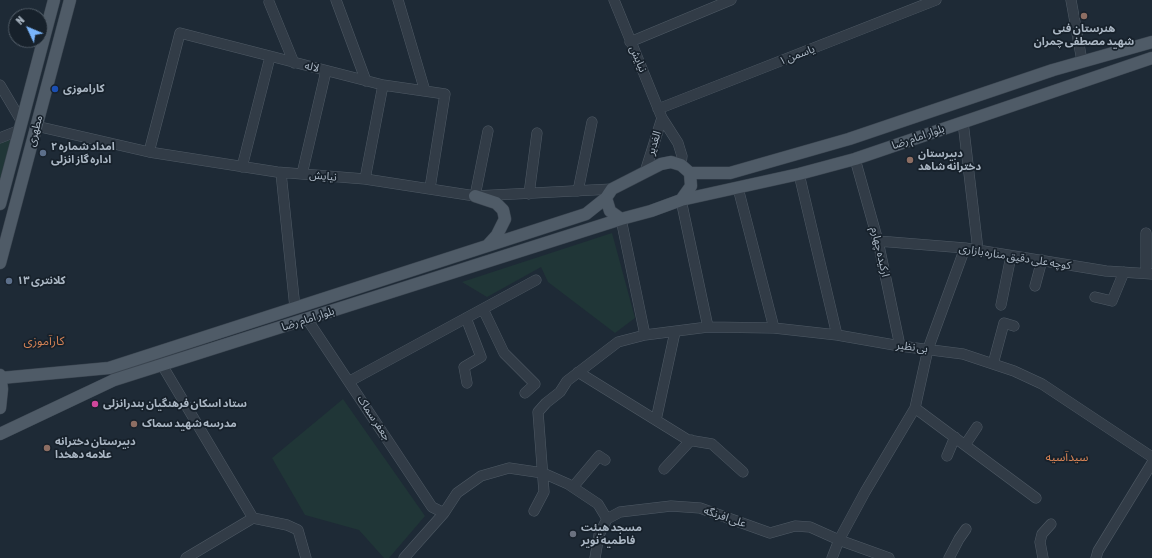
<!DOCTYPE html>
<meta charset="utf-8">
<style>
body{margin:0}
#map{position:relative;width:1152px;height:558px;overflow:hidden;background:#1e2a36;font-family:"Asap Condensed",sans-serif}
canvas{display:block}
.north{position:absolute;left:8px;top:8px;width:40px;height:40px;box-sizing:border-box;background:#17212b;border:1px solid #525d68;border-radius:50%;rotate:314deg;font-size:11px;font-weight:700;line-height:16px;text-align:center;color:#abb7c4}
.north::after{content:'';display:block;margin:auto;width:14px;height:18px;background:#7ab5fb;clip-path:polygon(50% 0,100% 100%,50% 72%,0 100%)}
</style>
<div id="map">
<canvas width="1152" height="558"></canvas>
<div class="north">N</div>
</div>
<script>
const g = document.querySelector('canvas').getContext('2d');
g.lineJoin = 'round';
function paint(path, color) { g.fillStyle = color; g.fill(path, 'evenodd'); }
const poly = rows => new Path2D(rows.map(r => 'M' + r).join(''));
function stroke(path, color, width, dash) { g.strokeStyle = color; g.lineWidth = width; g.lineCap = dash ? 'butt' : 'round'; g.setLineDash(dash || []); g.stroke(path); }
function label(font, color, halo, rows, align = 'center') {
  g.font = font + ' "Asap Condensed","Noto Sans Arabic",sans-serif'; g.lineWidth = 3.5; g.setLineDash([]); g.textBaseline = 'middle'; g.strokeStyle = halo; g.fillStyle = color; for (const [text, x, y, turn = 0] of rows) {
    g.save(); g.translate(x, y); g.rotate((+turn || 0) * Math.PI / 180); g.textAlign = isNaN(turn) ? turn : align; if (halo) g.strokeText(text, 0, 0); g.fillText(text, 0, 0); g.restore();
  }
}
paint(poly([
 [11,139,0,181,0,143],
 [612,233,635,318,615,333,548,282,541,267,487,297,462,282],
 [343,399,425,516,389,558,384,558,359,530,305,515,272,458]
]), '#203637');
const minor = poly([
 [336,0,366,81],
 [398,0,425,91],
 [614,0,662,118,678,143,682,156,681,165],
 [1071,0,1082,61],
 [269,2,294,63],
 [630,42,731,0],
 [0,85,22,122],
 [658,109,936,0],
 [963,122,978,250],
 [36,126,149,152,277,172,365,179,475,196,612,189],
 [0,138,20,130],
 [149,152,180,33,383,85,445,94,430,188],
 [855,159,878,241,900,346],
 [242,167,270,57],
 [645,172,662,118],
 [281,173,295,308],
 [302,174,326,71],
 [799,174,837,335],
 [365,179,383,85],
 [738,188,774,328],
 [578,191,592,122],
 [529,194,537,133],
 [475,196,488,131],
 [681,200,708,327],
 [621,219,645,335],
 [1146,233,1146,273],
 [878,241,965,248,1106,271,1152,274],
 [1035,286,1042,260],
 [1095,297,1112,301,1124,272],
 [1001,305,1011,256],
 [483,309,504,353,535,384,525,393],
 [466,318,481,357,464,367,467,383],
 [307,319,432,507,444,513],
 [993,364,1004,323,1014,326],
 [162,365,253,518,186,558],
 [578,372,688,440,712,444,743,472],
 [350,381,536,280],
 [915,408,1036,498],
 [656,420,675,332],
 [965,445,977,427],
 [947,456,955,437],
 [664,469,691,440],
 [573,487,599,456,605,460],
 [534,511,544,492,538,412,546,403,560,392,567,381,618,342,645,335,708,327,774,328,837,335,900,346,963,354,1014,371,1042,384,1152,457],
 [253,518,287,525,298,530,306,558],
 [607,519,620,512,671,506,700,508,770,533,795,526,810,527,839,540,889,558],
 [404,558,444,513,457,493,481,476,509,468,543,473,568,484,598,504,607,519],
 [595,558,599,535,607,519],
 [832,558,839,540,865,492,915,408,928,349,965,248],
 [949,558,959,539,966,529],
 [1043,558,1040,542,1042,534,1051,524],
 [1096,558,1098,551,1152,463]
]);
const major = poly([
 [690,173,730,173,849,139,1053,70,1152,42],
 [475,196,496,203,503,210,505,219,497,235,487,246],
 [681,200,799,174,855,159,1152,58],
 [0,204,54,0],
 [0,263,70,0],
 [0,375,2,389,0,408],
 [1,378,109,368,586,214,606,198],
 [0,434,114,380,621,219,651,211,681,200,691,186,690,173,681,165,671,162,661,164,612,189,606,198,610,211,621,219]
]);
stroke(minor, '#4f5a65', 11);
stroke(major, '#3b4550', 13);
stroke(minor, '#323c47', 10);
stroke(major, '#4f5b67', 12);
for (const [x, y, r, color] of [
 [1084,16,4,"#8d6e63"],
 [55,89,4,"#1a4fb4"],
 [43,153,4,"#5c6f8a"],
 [910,160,4,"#8d6e63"],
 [9,281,4,"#5c6f8a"],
 [95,404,4,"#d1479c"],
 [134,424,4,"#8d6e63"],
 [47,448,4,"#8d6e63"],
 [573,534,4,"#6b7280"]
]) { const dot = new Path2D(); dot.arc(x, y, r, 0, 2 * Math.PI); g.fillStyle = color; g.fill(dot); stroke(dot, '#17212b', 1.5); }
label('bold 11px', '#abb7c4', '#17212b', [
 ["هنرستان فنی",1084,29,"center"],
 ["شهید مصطفی چمران",1084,42,"center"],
 ["کاراموزی",63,89],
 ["امداد شماره ۲",51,147],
 ["اداره گاز انزلی",51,160],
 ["دبیرستان",918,154],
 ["دخترانه شاهد",918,167],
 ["کلانتری ۱۳",17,281],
 ["ستاد اسکان فرهنگیان بندرانزلی",103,404],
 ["مدرسه شهید سماک",142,424],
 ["دبیرستان دخترانه",55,442],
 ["علامه دهخدا",55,455],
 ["مسجد هیئت",581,528],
 ["فاطمیه نویر",581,541]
], 'left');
label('11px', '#abb7c4', '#17212b', [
 ["یاسمن ۱",797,55,-21],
 ["نیایش",638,59,67],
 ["لاله",312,67,13],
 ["مطهری",35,131,-75],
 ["بلوار امام رضا",918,137,-19],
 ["الغدیر",654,143,-73],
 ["نیایش",323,176,5],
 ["ارکیده چهارم",880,252,77],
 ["کوچه علی دقیق مناره بازاری",1015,257,9],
 ["بلوار امام رضا",308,319,-18],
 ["بی نظیر",912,347,7],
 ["جعفر سماک",374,418,57],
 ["علی افرنگه",725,517,19]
]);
label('12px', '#d68355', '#17212b', [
 ["کارآموزی",44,341],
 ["سیدآسیه",1067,457]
]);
</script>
